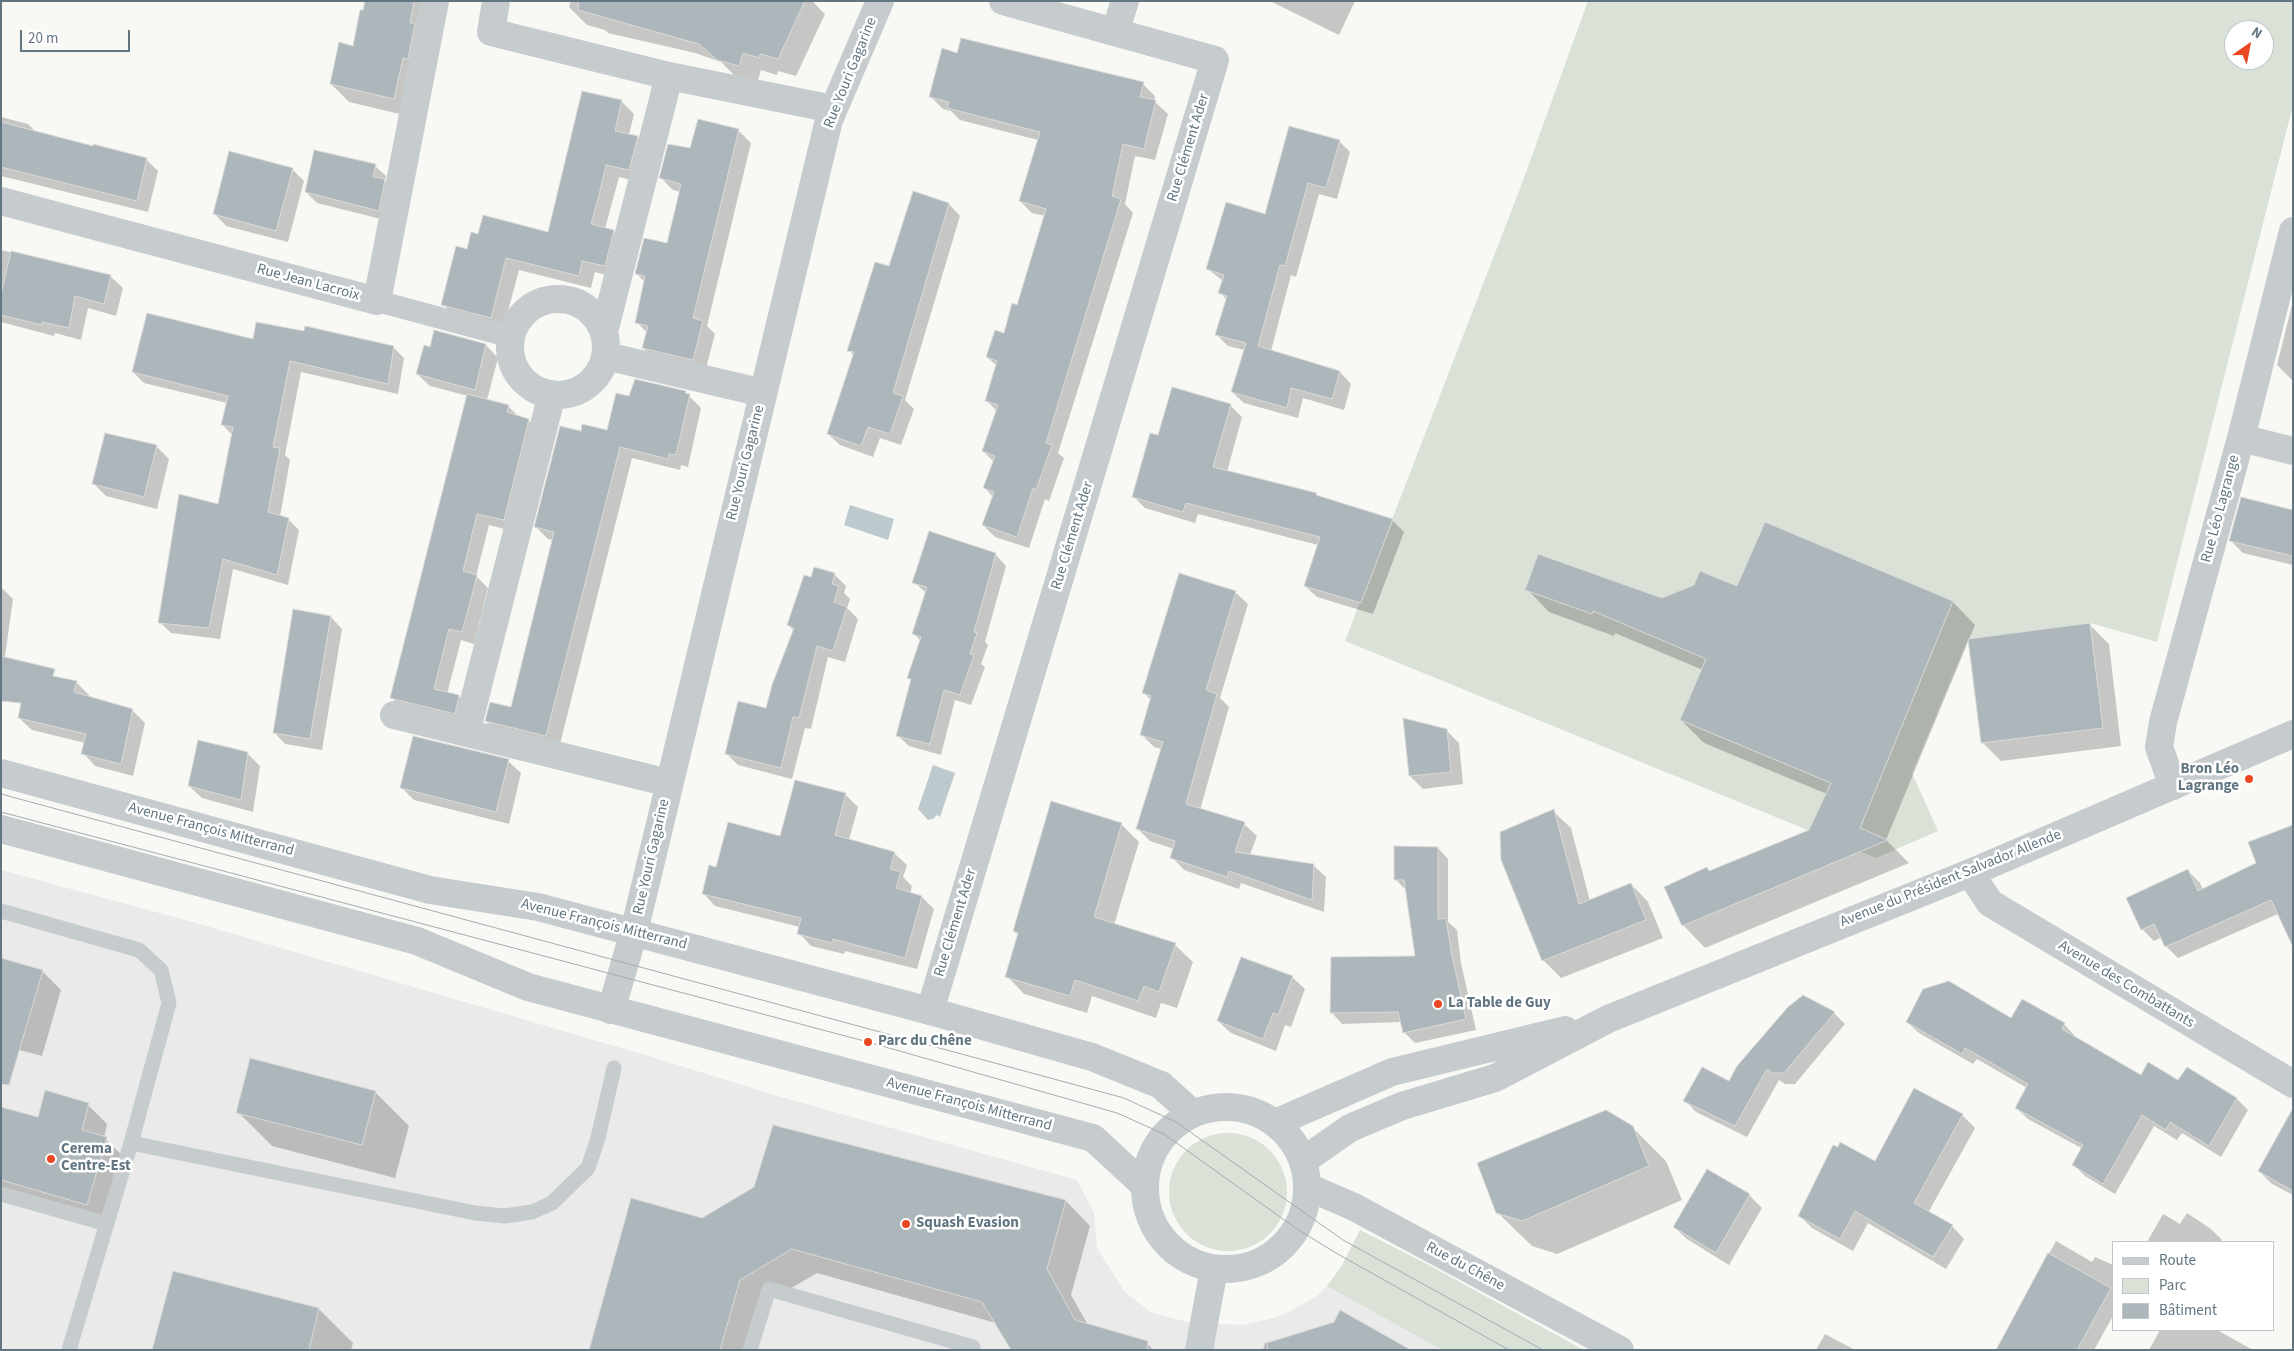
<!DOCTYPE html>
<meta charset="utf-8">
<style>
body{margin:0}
#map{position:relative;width:2294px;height:1351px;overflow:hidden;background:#f8f8f5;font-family:"Source Sans 3",sans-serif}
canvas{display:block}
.frame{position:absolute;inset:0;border:2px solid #627682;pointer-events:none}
.legend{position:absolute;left:2112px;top:1241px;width:162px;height:90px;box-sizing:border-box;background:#fff;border:1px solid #c0c8cd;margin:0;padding:6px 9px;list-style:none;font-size:15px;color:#627682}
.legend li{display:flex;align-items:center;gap:10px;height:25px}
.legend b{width:25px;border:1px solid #c0c8cd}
.north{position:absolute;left:2224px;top:20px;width:50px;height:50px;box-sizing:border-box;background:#fff;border:1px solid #c0c8cd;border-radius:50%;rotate:33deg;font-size:14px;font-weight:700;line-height:20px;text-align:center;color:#627682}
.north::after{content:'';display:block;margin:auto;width:18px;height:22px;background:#eb4722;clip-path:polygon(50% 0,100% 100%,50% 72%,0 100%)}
.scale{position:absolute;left:20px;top:30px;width:110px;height:22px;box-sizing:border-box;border:2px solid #627682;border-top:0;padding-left:6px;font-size:15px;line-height:18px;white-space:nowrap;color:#627682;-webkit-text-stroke:4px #fff;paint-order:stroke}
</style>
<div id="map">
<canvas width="2294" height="1351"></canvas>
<div class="frame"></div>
<ul class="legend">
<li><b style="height:6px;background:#c6cbcd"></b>Route</li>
<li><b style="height:14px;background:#dae1d6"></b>Parc</li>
<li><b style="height:14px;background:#acb6bb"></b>Bâtiment</li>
</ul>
<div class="north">N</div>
<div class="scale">20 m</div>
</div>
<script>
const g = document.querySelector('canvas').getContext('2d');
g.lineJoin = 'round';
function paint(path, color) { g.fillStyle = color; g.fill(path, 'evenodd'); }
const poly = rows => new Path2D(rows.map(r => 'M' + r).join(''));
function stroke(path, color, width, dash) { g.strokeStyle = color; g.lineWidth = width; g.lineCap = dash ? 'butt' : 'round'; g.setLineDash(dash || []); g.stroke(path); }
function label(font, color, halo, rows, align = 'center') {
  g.font = font + ' "Source Sans 3",sans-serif'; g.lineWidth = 5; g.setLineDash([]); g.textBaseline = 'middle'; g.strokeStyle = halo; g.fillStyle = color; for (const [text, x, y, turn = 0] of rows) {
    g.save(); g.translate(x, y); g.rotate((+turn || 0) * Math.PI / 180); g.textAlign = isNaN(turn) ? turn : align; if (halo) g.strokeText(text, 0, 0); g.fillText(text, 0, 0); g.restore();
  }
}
paint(poly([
 [1,870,196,923,655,1058,781,1097,1077,1180,1094,1213,1097,1248,1124,1291,1152,1313,1192,1323,1243,1325,1273,1318,1289,1312,1318,1295,1327,1286,1442,1350,1,1350]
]), '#e9eae9');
paint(poly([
 [1588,1,2293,1,2293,105,2157,642,2090,623,1968,639,1912,773,1938,831,1876,858,1345,641,1521,186],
 [2234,30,2264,30,2264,60,2234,60],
 '1169 1192a59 59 0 1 1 118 0a59 59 0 1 1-118 0Z',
 [1360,1230,1423,1262,1584,1350,1442,1350,1327,1286,1341,1267]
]), '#dae1d6');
paint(poly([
 [850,505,894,519,888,540,844,525],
 [933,765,955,773,940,817,937,815,933,819,928,820,918,809]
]), '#bdcacd');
paint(poly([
 [366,1,436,1,412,117,349,102,331,84,354,47],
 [571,1,812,1,825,14,796,76,778,71,777,75,761,70,757,83,737,78,721,62,695,53,608,33,605,30,587,25,569,7],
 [1270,1,1355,1,1339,35],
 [958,54,1143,84,1155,96,1154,101,1168,114,1155,160,1135,156,1125,204,1133,213,1058,453,1064,458,1049,501,1045,499,1029,548,995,537,983,525,993,497,985,488,994,462,983,451,997,411,986,400,997,366,987,357,1005,334,1018,306,1045,216,1032,213,1020,201,1038,140,960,120,951,111,943,109,931,97],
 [622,102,634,114,629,135,637,137,650,150,641,182,619,177,605,229,613,231,626,244,617,278,595,272,591,288,519,270,503,330,455,317,443,304,468,250,479,235,549,233],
 [1,117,28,124,36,132,146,159,158,171,148,212,1,176],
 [738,130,751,143,707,326,715,334,705,372,656,361,643,348,647,333,637,322,645,282,636,273,668,245,680,192,673,190,661,178,691,150],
 [1339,141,1350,152,1337,199,1319,194,1296,277,1291,275,1271,351,1340,372,1351,384,1344,410,1303,398,1298,418,1244,403,1232,392,1245,350,1228,346,1216,334,1227,300,1220,292,1223,281,1208,269,1265,215],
 [375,166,386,176,385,181,395,191,389,221,317,203,306,192],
 [292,169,304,181,288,242,226,226,215,214],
 [913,193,949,204,960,216,905,400,914,409,901,445,880,438,873,457,840,445,828,434,854,356,849,350,890,268],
 [1,250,110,276,123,288,116,316,88,308,81,340,55,333,54,336,1,322],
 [2293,301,2293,381,2277,365],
 [254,340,393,347,404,358,398,394,301,372,285,455,290,460,280,517,288,519,299,530,288,585,233,569,220,639,171,633,160,622,219,505,232,435,223,425,227,403,144,383,133,372],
 [486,345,498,358,487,400,508,406,521,419,529,421,541,433,516,532,489,525,476,576,488,588,474,644,461,640,447,694,459,696,471,708,467,725,403,709,391,697,468,396,430,386,417,374,431,348],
 [685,392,701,408,688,467,681,465,680,470,632,458,559,748,499,734,486,721,512,709,553,540,548,539,536,527,581,433,608,432,630,397],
 [1230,405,1242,417,1227,472,1316,494,1320,498,1392,520,1404,532,1373,614,1317,597,1305,586,1318,545,1198,514,1195,523,1145,508,1133,496,1159,437],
 [156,446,169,459,157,509,106,496,94,484],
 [2293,511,2293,565,2243,553,2230,540],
 [1765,523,1953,602,1975,625,1886,840,1909,863,1705,948,1683,925,1707,869,1711,872,1810,831,1827,794,1704,743,1681,720,1703,670,1615,633,1614,636,1549,612,1527,589,1662,599,1738,588],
 [995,554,1006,566,985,642,988,645,981,664,985,667,971,705,955,700,941,755,909,746,897,735,912,681,909,678,921,641,913,633,926,593,914,582],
 [834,574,846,586,844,593,850,599,847,608,858,619,845,662,828,657,811,729,805,728,792,779,738,765,726,753,767,710,794,631,788,625,812,579],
 [1,587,13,599,1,685],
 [1235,592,1248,604,1220,698,1229,707,1200,810,1244,824,1257,836,1250,855,1313,865,1326,877,1324,912,1241,883,1239,889,1184,870,1172,857,1174,849,1150,841,1138,829,1162,749,1154,747,1142,735,1151,700,1144,693],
 [331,617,342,629,322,750,285,744,274,732],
 [2090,625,2109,644,2121,746,2001,761,1982,742],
 [76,682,89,695,88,698,132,710,145,723,133,776,95,766,83,753,85,743,32,730,19,718],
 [1446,730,1459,743,1463,784,1423,789,1410,776],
 [247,753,260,766,253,812,202,798,189,786],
 [508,761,521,773,509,824,414,800,402,788],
 [845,794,858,807,849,840,894,853,907,865,903,877,912,886,910,894,922,897,934,909,917,969,845,951,844,954,811,946,799,933,800,927,715,906,703,893,717,868,781,837],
 [1553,811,1571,828,1590,901,1631,884,1648,902,1663,938,1561,978,1543,960],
 [1121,824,1139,842,1114,925,1175,945,1193,962,1177,1008,1161,1003,1156,1018,1092,996,1087,1013,1024,994,1007,976,1018,935,1014,931],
 [1438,848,1448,859,1448,922,1457,930,1461,963,1476,1030,1415,1043,1404,1032,1402,1022,1342,1024,1332,1013,1417,957,1406,890,1395,879],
 [2258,864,2280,913,2178,958,2166,946,2162,937,2154,941,2142,929,2188,871,2200,883,2203,890],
 [42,971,61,990,42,1056,1,1045],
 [1292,977,1305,989,1291,1027,1285,1025,1276,1051,1231,1033,1218,1021],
 [1834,1013,1845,1024,1795,1084,1785,1084,1779,1080,1747,1137,1696,1112,1685,1100,1729,1083],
 [2012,1020,2064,1024,2075,1036,2074,1038,2141,1077,2179,1082,2187,1069,2237,1099,2248,1110,2221,1157,2182,1133,2177,1140,2154,1126,2115,1194,2085,1176,2073,1164,2083,1149,2028,1119,2016,1108,2027,1088,1977,1059,1973,1064,1919,1033,1907,1022],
 [375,1092,409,1126,395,1178,272,1146,238,1112],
 [88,1105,107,1124,104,1138,125,1158,106,1223,1,1192,1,1108,38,1119],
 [1962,1115,1975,1128,1928,1213,1952,1226,1964,1239,1946,1269,1868,1223,1853,1251,1812,1228,1800,1216,1875,1162],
 [1632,1127,1666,1161,1682,1200,1557,1254,1532,1246,1497,1212],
 [2293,1130,2293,1195,2272,1184,2259,1171],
 [1749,1195,1762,1208,1729,1265,1687,1239,1674,1227],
 [1066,1201,1090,1226,1071,1295,1088,1325,1146,1342,1153,1350,1012,1350,996,1323,817,1273,764,1304,751,1350,590,1350,702,1219],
 [2187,1213,2211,1229,2222,1240,2221,1242,2147,1242,2163,1214,2180,1224],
 [2056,1241,2092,1262,2095,1257,2113,1265,2113,1316,2094,1350,1997,1350],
 [174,1272,319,1309,353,1343,351,1350,154,1350],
 [1335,1323,1410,1350,1263,1350,1265,1343],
 [2160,1330,2217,1330,2253,1350,2149,1350],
 [1825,1334,1855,1350,1816,1350]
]), '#0003');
const building = poly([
 [365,1,414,1,410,23,415,24,411,43,408,59,403,58,394,99,330,84,339,42,353,46,360,10,363,10,365,1],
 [579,1,805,1,778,59,760,54,759,58,743,53,739,66,717,60,699,44,578,10,579,1],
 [961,38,1144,82,1140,97,1156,100,1144,149,1123,144,1112,196,1121,199,1046,443,1052,445,1036,490,1033,488,1017,537,982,525,994,492,983,488,995,456,982,451,998,405,985,401,997,361,986,357,995,330,1004,333,1012,303,1017,305,1046,209,1019,201,1040,132,947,108,949,102,929,97,942,48,957,53,961,38],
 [582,91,622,100,615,131,638,136,629,170,606,165,599,195,591,224,614,230,605,266,582,261,579,276,506,258,491,318,441,305,456,246,467,249,471,232,478,234,483,215,548,232,582,91],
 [698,119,739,129,693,318,703,321,693,360,642,348,648,326,635,323,645,276,635,274,644,238,667,243,674,214,681,184,659,178,668,144,690,148,698,119],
 [1,122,93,146,93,144,147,158,137,201,1,167,1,122],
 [1289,126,1340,140,1326,188,1308,183,1285,266,1280,265,1258,346,1340,371,1332,399,1291,388,1287,408,1231,392,1246,343,1215,335,1227,296,1218,293,1224,275,1206,269,1226,202,1265,214,1289,126],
 [314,150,376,164,373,177,385,179,379,211,305,192,314,150],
 [229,151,293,168,276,231,213,214,229,151],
 [913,191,949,203,893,393,903,396,890,434,868,427,861,446,827,434,854,352,847,351,875,262,889,266,913,191],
 [11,251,111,275,104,304,75,296,69,328,42,322,42,325,1,315,1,295,11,251],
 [147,313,253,339,256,322,304,331,305,326,394,346,388,384,290,361,273,447,280,448,268,512,289,518,277,575,223,559,209,628,158,623,179,494,218,504,233,427,221,425,228,396,132,372,147,313],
 [434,330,486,344,475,390,416,374,424,345,430,347,434,330],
 [635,379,686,391,685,393,690,394,676,455,669,454,668,459,620,447,546,736,485,721,490,702,511,707,554,532,534,527,560,426,581,431,582,424,607,430,616,393,629,396,635,379],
 [1172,387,1231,404,1213,467,1317,493,1316,495,1393,519,1361,603,1304,586,1320,537,1186,503,1183,512,1132,497,1150,433,1158,435,1172,387],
 [467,394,509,405,507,412,529,419,504,520,477,514,463,571,477,575,472,595,462,632,449,629,434,689,459,695,455,714,390,698,467,394],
 [105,433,157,445,144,497,92,484,105,433],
 [2241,497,2293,510,2293,556,2229,541,2241,497],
 [1765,522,1953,601,1860,828,1888,840,1682,926,1664,887,1707,867,1709,871,1809,830,1831,783,1680,720,1706,659,1593,611,1592,614,1525,590,1538,554,1662,598,1694,585,1700,571,1737,586,1765,522],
 [929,531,996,553,974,632,977,633,970,654,974,655,960,695,944,690,930,744,896,736,911,679,907,678,921,637,912,634,927,587,912,583,929,531],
 [814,567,835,573,832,584,839,586,834,602,847,607,833,651,817,646,799,718,793,717,781,768,725,754,738,701,766,708,772,685,794,628,787,625,804,575,811,577,814,567],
 [1179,573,1236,591,1206,690,1217,694,1186,804,1245,822,1235,852,1314,864,1312,900,1229,871,1227,877,1170,858,1175,841,1136,829,1163,742,1140,735,1151,696,1142,693,1179,573],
 [293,609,331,616,310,739,273,733,293,609],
 [2090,623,2103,728,1981,743,1968,639,2090,623],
 [1,656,55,669,53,676,77,681,74,692,133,709,121,764,81,754,86,734,18,718,21,703,1,701,1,656],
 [1403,718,1447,729,1451,772,1409,776,1403,718],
 [413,736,509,759,496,812,400,788,413,736],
 [198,740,248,752,241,800,188,786,198,740],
 [795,780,846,793,835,835,895,852,890,869,901,872,896,888,922,896,905,958,833,939,832,943,797,934,801,918,702,894,709,865,716,867,728,822,780,836,795,780],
 [1051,801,1122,823,1094,917,1176,943,1159,992,1144,986,1138,1001,1075,980,1070,996,1005,977,1018,933,1013,931,1051,801],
 [1554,809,1579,904,1631,883,1646,920,1542,961,1501,860,1500,832,1554,809],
 [2293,825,2293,947,2271,900,2165,947,2154,924,2141,930,2126,898,2188,869,2198,891,2256,863,2248,842,2293,825],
 [1394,846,1438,847,1438,919,1446,918,1451,951,1466,1019,1403,1033,1398,1012,1330,1013,1331,957,1415,956,1404,880,1394,880,1394,846],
 [1241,957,1293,976,1278,1015,1273,1013,1263,1039,1217,1021,1241,957],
 [1,958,43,970,9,1085,1,1084,1,958],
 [1949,981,2011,1018,2022,999,2065,1023,2062,1029,2141,1075,2148,1062,2178,1080,2187,1067,2237,1098,2209,1146,2170,1122,2166,1130,2142,1115,2103,1184,2072,1165,2083,1145,2015,1108,2028,1084,1965,1048,1962,1054,1906,1022,1923,989,1949,981],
 [1803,995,1835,1012,1784,1073,1773,1073,1767,1069,1735,1126,1683,1101,1702,1067,1729,1081,1737,1066,1788,1007,1803,995],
 [250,1058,376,1091,362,1145,236,1113,250,1058],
 [1914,1088,1963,1114,1914,1203,1953,1225,1933,1257,1855,1211,1840,1239,1798,1216,1833,1145,1838,1147,1840,1142,1875,1161,1914,1088],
 [45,1090,89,1103,82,1130,107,1137,87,1205,1,1180,1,1107,38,1117,45,1090],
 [2293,1108,2293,1191,2258,1171,2293,1108],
 [1606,1110,1633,1126,1649,1166,1522,1221,1496,1213,1477,1163,1606,1110],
 [773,1125,1066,1200,1047,1269,1075,1320,1148,1341,1147,1350,1011,1350,982,1302,792,1249,740,1280,720,1350,589,1350,631,1198,702,1218,754,1187,773,1125],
 [1707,1169,1750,1194,1716,1253,1673,1227,1707,1169],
 [2048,1253,2111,1288,2077,1350,1996,1350,2048,1253],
 [173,1271,319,1308,309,1350,152,1350,173,1271],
 [1340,1310,1411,1350,1268,1350,1267,1343,1334,1322,1340,1310]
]);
paint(building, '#acb6bb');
stroke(building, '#dadad8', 1);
stroke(poly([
 [1,911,139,950,161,970,169,1003,131,1143],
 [1,1194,107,1224],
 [69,1350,131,1143,475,1213,505,1216,532,1212,552,1203,588,1168,598,1138,614,1068],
 [750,1350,769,1289,973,1347,972,1350]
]), '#c6cbcd', 15);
stroke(poly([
 [377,301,511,337]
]), '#c6cbcd', 22);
stroke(poly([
 [496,1,491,32,669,76,833,109],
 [1115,32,1125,1],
 [1,201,377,301,435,1],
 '510 347a48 48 0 1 1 96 0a48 48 0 1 1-96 0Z',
 [604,332,669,76],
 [606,356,763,393],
 [2241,438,2293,451],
 [394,715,669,783],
 [466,733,552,394],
 [2173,786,2159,747,2163,722,2241,438,2293,231],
 [1970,873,1990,903,2293,1084],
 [611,1010,634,932,829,120,880,1],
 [930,1011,1215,60,1003,1],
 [1308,1187,1354,1207,1620,1350],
 [1199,1350,1214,1269]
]), '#c6cbcd', 28);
stroke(poly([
 [1,773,430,890,538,907,930,1011,1092,1057,1161,1085,1192,1113],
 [1,829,417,941,528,987,1093,1138,1144,1185],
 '1145 1188a81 81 0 1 1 162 0a81 81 0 1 1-162 0Z',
 [1275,1123,1392,1072,1565,1030],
 [1303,1161,1350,1128,1402,1106,1495,1078,1608,1019,1970,873,2293,734]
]), '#c6cbcd', 28);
stroke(poly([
 [1,794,1124,1098,1176,1122,1343,1240,1543,1350],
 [1,812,868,1042,1117,1113,1164,1134,1297,1229,1336,1253,1509,1350]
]), '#a4acb1', 1);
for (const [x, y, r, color] of [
 [2249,779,5,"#eb4722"],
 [1438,1004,5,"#eb4722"],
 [868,1042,5,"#eb4722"],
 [51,1159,5,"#eb4722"],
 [906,1224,5,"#eb4722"]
]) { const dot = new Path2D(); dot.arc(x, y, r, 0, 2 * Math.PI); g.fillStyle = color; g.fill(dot); stroke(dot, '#fff', 2); }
label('15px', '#627682', '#fff', [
 ["Rue Youri Gagarine",851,73,-68],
 ["Rue Clément Ader",1189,148,-73],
 ["Rue Jean Lacroix",308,283,15],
 ["Rue Youri Gagarine",746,463,-76],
 ["Rue Léo Lagrange",2221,509,-75],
 ["Rue Clément Ader",1073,536,-73],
 ["Avenue François Mitterrand",211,830,15],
 ["Rue Youri Gagarine",652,857,-77],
 ["Avenue du Président Salvador Allende",1951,879,-22],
 ["Rue Clément Ader",956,923,-73],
 ["Avenue François Mitterrand",604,925,14],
 ["Avenue des Combattants",2126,985,31],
 ["Avenue François Mitterrand",969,1105,15],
 ["Rue du Chêne",1465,1267,28]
]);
label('bold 15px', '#627682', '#fff', [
 ["Bron Léo",2239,770,"right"],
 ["Lagrange",2239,787,"right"],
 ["La Table de Guy",1448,1004],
 ["Parc du Chêne",878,1042],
 ["Cerema",61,1150],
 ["Centre-Est",61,1167],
 ["Squash Evasion",916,1224]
], 'left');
</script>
